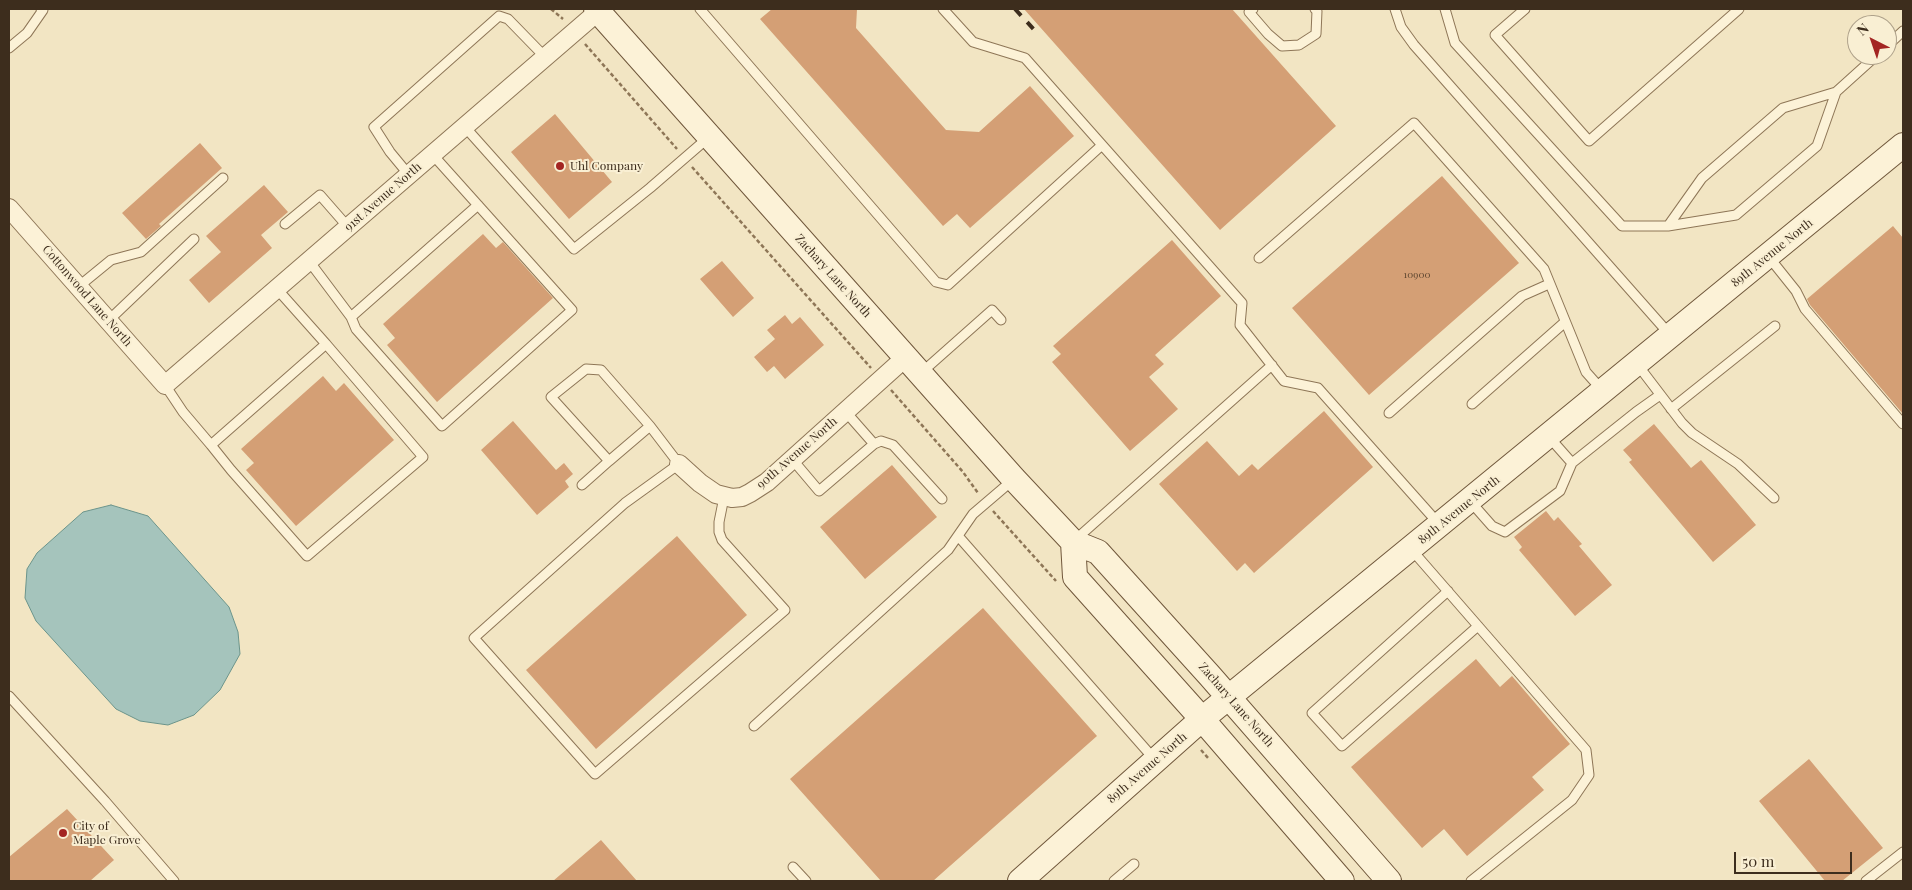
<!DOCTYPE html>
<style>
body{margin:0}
#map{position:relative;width:1912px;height:890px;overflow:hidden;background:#f2e5c3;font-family:"Playfair Display",serif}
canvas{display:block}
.frame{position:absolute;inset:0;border:10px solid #3d2d1d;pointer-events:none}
.north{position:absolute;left:1847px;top:15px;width:50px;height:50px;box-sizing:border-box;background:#f9efd3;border:1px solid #aea18a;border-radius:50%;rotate:319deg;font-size:14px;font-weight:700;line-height:20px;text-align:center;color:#3d2d1d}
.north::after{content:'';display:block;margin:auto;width:18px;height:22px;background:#a32522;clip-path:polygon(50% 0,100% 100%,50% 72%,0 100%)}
.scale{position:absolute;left:1734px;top:852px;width:118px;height:22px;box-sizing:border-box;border:2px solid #3d2d1d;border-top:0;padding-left:6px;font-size:15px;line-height:18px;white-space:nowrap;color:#3d2d1d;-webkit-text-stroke:4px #f9efd3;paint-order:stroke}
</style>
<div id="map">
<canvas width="1912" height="890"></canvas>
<div class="frame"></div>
<div class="north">N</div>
<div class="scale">50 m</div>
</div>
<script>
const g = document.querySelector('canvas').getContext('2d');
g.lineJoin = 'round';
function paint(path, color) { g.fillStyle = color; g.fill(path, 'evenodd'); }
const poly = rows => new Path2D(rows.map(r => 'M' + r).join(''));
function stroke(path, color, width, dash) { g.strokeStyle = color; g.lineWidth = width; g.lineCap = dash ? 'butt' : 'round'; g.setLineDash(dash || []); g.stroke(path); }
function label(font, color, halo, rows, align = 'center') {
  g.font = font + ' "Playfair Display",serif'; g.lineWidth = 4; g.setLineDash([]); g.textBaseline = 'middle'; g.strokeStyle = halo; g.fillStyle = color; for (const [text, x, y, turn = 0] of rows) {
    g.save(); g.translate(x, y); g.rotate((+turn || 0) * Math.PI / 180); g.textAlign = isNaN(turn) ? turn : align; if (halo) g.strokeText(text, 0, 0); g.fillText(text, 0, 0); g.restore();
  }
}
const water = poly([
 [111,505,148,516,229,607,238,632,240,654,220,690,194,715,168,725,140,721,116,709,36,621,25,598,27,569,37,553,83,512,111,505]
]);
paint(water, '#a5c4bc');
stroke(water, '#6b948b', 1);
paint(poly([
 [772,9,857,9,856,28,946,130,979,132,1030,86,1074,136,970,228,957,214,943,226,760,19],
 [1024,9,1232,9,1336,126,1220,230],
 [555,114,612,182,569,219,511,152],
 [200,143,222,168,159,224,161,226,146,239,122,213],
 [1442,176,1519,263,1369,395,1292,308],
 [264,185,288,212,261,235,272,248,209,303,189,280,221,252,206,236],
 [1893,226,1903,238,1903,414,1810,305,1807,299],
 [483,234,496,248,503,242,553,298,437,402,387,345,395,338,383,324],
 [1172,240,1221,296,1155,355,1164,364,1149,377,1178,409,1130,451,1052,362,1061,354,1053,346],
 [722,261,754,298,733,317,700,279],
 [785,315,792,324,800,317,824,345,785,379,774,366,767,372,754,357,775,339,767,330],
 [323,376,336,391,344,383,394,440,296,526,246,470,254,463,241,449],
 [1324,411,1373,467,1254,573,1245,563,1237,571,1159,484,1207,441,1239,476,1252,464,1258,470],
 [513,421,556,470,564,463,573,474,565,481,569,487,537,515,481,450],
 [1654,424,1691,468,1701,460,1756,525,1713,562,1629,462,1632,460,1623,450],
 [892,465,937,517,865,579,820,527],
 [1546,511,1554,521,1558,517,1582,544,1579,546,1612,585,1575,616,1519,550,1522,547,1514,537],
 [677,536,747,615,596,749,526,670],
 [983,608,1097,736,933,881,881,881,790,779],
 [1476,659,1500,687,1512,676,1570,744,1532,777,1544,790,1467,856,1444,829,1422,848,1351,767],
 [1809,759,1883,848,1842,881,1825,881,1759,801],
 [67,809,114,860,90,881,9,881,9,857],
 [601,840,637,881,553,881]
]), '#d49f75');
const lane = poly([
 [700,9,936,282,948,285,1102,145],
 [943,9,973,42,1025,58,1242,303,1240,325,1284,381,1318,388,1438,523],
 [1253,9,1249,12,1268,34,1282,46,1299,45,1316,34,1317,11,1315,9],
 [1395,9,1401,27,1414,45,1671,336],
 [1445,9,1455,43,1622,226,1668,226,1736,215,1817,146,1836,92],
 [1525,9,1495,35,1589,141,1739,9],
 [1887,46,1903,31],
 [9,48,27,33,43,10,41,9],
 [465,127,574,249,650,188,709,137],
 [409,175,390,152,374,127,499,16,508,19,545,57],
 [285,224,320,195,348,227],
 [1668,226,1702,178,1783,108,1836,92,1877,55],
 [1768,256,1796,291,1805,309,1903,424],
 [1259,258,1414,123,1544,269,1586,372,1602,390],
 [309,261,351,317,356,329,442,426,572,310,433,155],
 [78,287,111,260,141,252,223,178],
 [351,317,478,205],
 [108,321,194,239],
 [1637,364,1682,423,1692,433,1738,464,1774,498],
 [921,373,992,310,1001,320],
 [165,385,183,412,211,445,326,344,277,289],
 [1472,404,1565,322],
 [1671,409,1775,326],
 [1389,413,1522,296,1549,284],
 [1549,437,1572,463,1636,412,1660,395],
 [874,444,881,441,893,445,942,499],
 [211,445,231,470,307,556,423,457,326,344],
 [792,459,819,491,874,444,845,411],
 [609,461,650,426],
 [582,485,609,461,551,397,586,369,601,370,650,426,679,464,625,503,474,638,595,774,785,610,722,540,719,532,719,522,724,497],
 [1470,501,1492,526,1505,532,1560,491,1572,463],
 [959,537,1155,760],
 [1075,540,1272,365],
 [1411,549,1586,750,1589,775,1572,800,1471,881],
 [1448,591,1312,713,1342,746,1478,626],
 [9,696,105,801,174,881],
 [754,726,948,550,973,514,1014,479],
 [793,867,806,881],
 [1114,881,1134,864],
 [1866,881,1903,852]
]);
const street = poly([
 [9,208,165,385,601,9],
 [679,464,700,483,716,494,732,498,742,497,750,493,767,482,906,357]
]);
const secondary = poly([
 [596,9,1014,479,1073,542,1098,552,1210,676,1389,881],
 [1073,542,1075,577,1202,719,1342,881],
 [1020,881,1202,719,1903,145]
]);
stroke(lane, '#8e7657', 11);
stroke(street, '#8e7657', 20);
stroke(secondary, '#70573b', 26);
stroke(poly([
 [551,9,563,19],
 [585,44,677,149],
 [692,167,871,368],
 [891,390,963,472,978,493],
 [993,511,1056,581],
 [1201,750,1209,759]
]), '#8e7657', 2.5, [4, 2.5]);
stroke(lane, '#fcf2d7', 9);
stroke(street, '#fcf2d7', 18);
stroke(secondary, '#fcf2d7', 24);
stroke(poly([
 [1015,9,1039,35]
]), '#3d2d1d', 4, [9, 9]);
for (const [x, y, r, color] of [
 [560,166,5,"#a32522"],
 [63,833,5,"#a32522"]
]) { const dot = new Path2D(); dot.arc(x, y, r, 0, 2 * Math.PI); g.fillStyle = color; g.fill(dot); stroke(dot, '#f9efd3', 2); }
label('10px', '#634a33', null, [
 ["10900",1417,275]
]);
label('12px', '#3d2d1d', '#f9efd3', [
 ["Uhl Company",570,166],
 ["City of",73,826],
 ["Maple Grove",73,840]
], 'left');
label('12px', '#3d2d1d', '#f9efd3', [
 ["91st Avenue North",383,197,-41],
 ["89th Avenue North",1772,253,-39],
 ["Zachary Lane North",833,276,48],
 ["Cottonwood Lane North",87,296,49],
 ["90th Avenue North",797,453,-41],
 ["89th Avenue North",1459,510,-39],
 ["Zachary Lane North",1236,705,49],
 ["89th Avenue North",1147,768,-41]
]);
</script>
